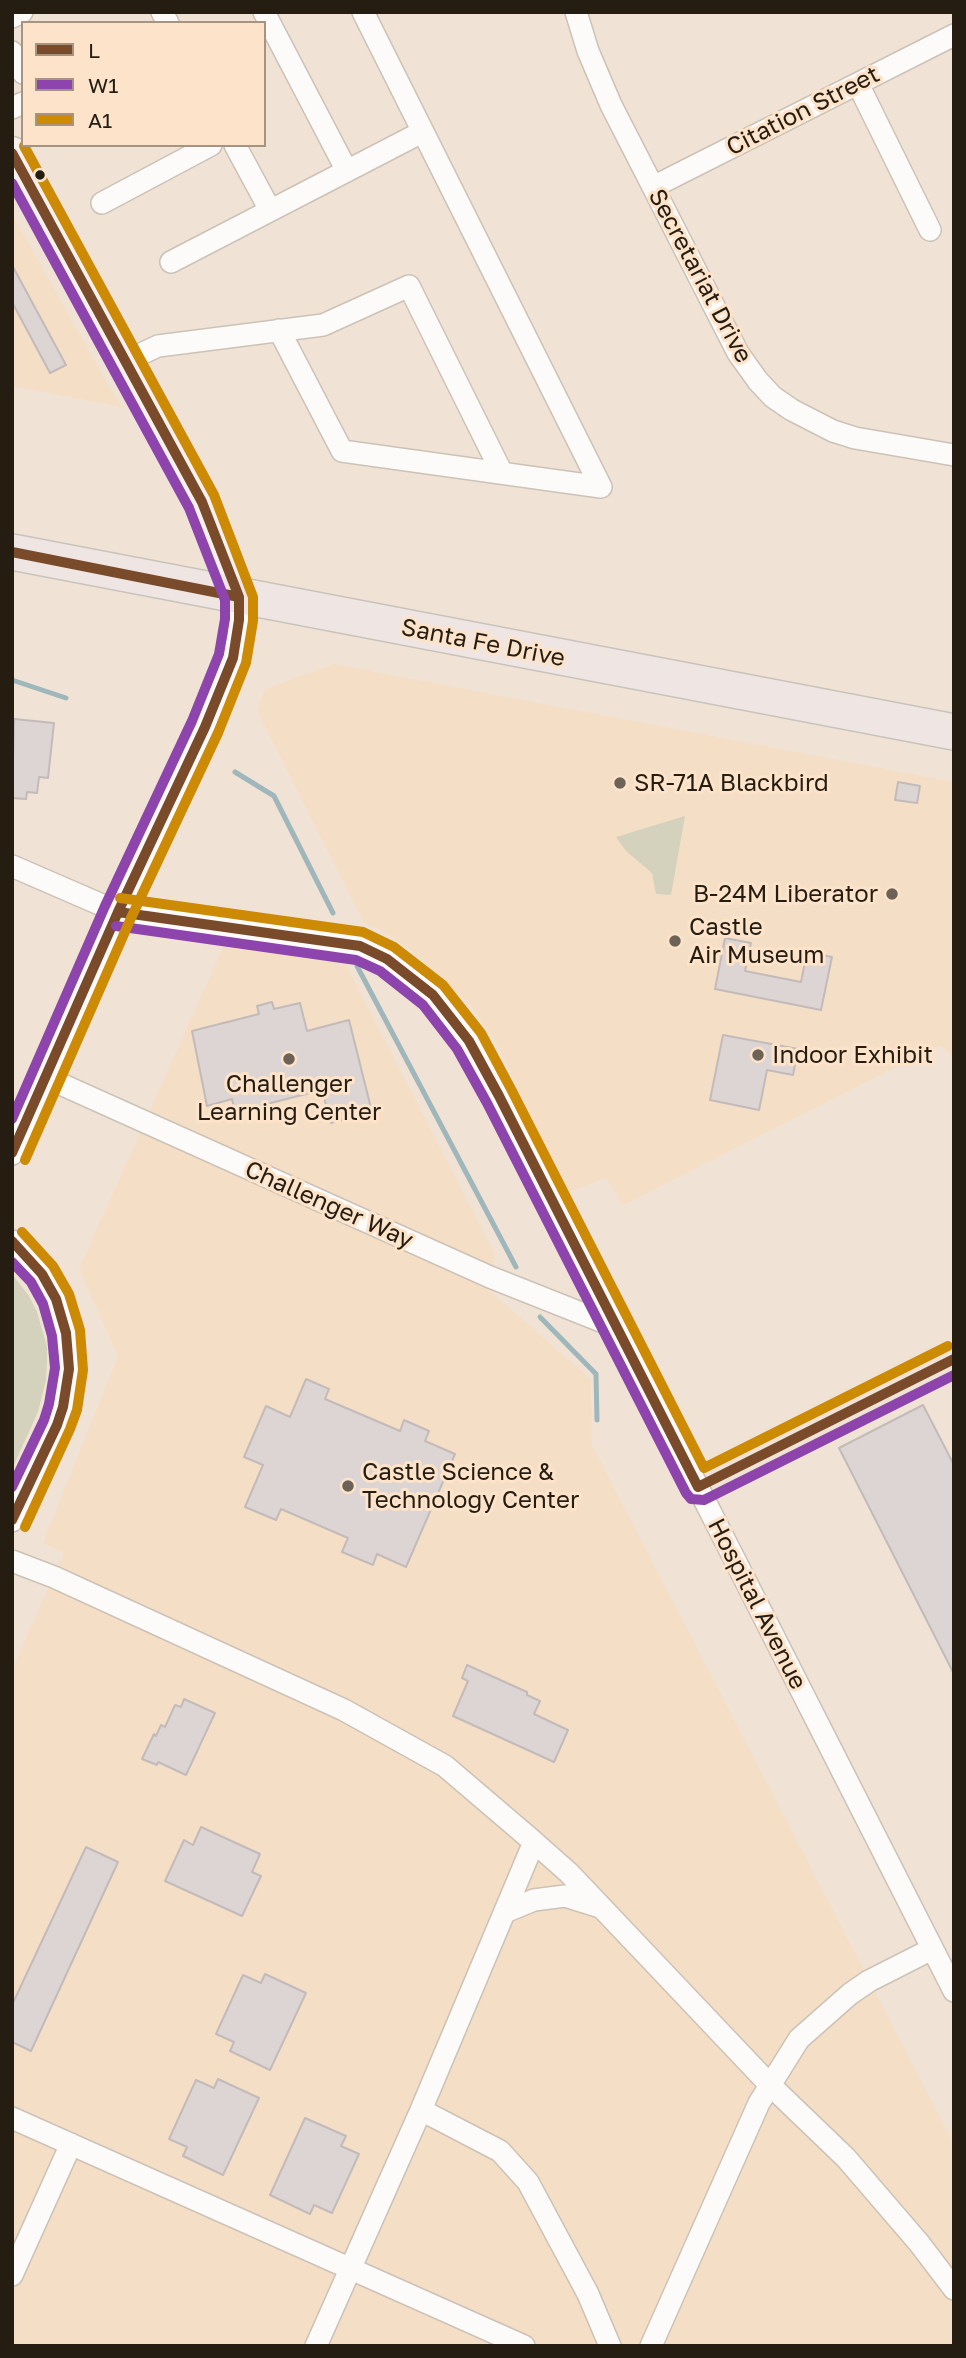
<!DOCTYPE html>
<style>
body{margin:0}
#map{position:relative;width:966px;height:2358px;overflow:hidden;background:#f0e3d5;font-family:"Golos Text",sans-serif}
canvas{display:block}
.frame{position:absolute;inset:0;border:14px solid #251c12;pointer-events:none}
.legend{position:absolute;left:21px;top:21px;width:245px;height:126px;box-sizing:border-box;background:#fce3c9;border:2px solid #a69380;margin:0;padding:9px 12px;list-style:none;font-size:21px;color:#251c12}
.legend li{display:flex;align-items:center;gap:14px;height:35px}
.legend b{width:35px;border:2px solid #a69380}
</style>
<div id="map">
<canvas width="966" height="2358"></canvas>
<div class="frame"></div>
<ul class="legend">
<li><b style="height:9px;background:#7a4b2a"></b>L</li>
<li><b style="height:9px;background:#8e44ad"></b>W1</li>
<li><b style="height:9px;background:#cd8a04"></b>A1</li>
</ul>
</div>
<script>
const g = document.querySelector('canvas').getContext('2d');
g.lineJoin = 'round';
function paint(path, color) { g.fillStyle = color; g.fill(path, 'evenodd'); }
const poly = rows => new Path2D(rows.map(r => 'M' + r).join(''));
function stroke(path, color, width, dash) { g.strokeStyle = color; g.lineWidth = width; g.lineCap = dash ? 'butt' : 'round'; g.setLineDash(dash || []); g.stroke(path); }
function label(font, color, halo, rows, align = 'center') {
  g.font = font + ' "Golos Text",sans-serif'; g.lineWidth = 6; g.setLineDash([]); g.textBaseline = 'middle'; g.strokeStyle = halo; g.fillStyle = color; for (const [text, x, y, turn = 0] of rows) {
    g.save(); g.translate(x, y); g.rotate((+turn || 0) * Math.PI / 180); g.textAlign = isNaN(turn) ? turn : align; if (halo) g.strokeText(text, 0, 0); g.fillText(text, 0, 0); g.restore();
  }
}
paint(poly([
 [12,214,121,407,12,386],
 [334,664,954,782,954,1057,940,1045,623,1205,606,1178,567,1193,498,1046,471,1006,411,951,381,930,364,923,257,711,265,689],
 [223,947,342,957,494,1252,494,1266,485,1287,591,1379,592,1445,954,2144,954,2346,12,2346,12,1669,64,1553,43,1543,118,1356,79,1269]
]), '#f4dfc6');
paint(poly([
 [685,816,671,895,656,894,652,873,626,851,616,837],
 [12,1274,29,1296,37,1312,47,1346,47,1363,46,1380,38,1412,12,1469]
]), '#d4d2bd');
stroke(poly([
 [12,680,66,698],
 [235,772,274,796,333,913],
 [357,966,516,1267],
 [540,1317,596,1374,597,1420]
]), '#9fb7ba', 5);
const building = poly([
 [12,265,66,365,50,373,12,302,12,265],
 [14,719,54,723,48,778,39,777,37,793,27,792,26,799,12,798,14,719],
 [898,782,920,786,917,803,895,800,898,782],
 [725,938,751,943,745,971,801,982,807,952,832,957,821,1010,715,989,725,938],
 [272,1002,274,1009,300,1003,307,1031,349,1020,372,1112,331,1123,322,1090,235,1112,232,1099,207,1106,192,1031,259,1014,257,1006,272,1002],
 [723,1035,798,1049,793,1075,767,1070,759,1110,710,1100,723,1035],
 [306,1379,329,1389,325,1399,400,1431,404,1420,429,1431,425,1441,455,1454,406,1567,377,1554,373,1565,342,1552,348,1538,281,1509,276,1520,245,1507,263,1465,244,1457,266,1406,290,1417,306,1379],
 [923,1405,954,1465,954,1674,839,1448,923,1405],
 [467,1665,527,1692,527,1695,540,1701,534,1714,568,1730,554,1762,453,1716,468,1681,462,1678,467,1665],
 [184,1699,215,1713,186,1775,158,1762,157,1765,142,1759,154,1734,156,1736,161,1725,165,1727,175,1705,181,1707,184,1699],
 [201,1827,260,1854,252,1872,261,1876,242,1916,165,1881,184,1840,193,1845,201,1827],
 [86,1847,118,1862,31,2051,12,2042,12,2005,86,1847],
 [265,1974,306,1993,270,2070,230,2051,234,2042,216,2034,243,1975,261,1983,265,1974],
 [218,2079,259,2098,223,2175,183,2156,187,2147,169,2139,196,2080,214,2088,218,2079],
 [305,2118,346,2136,341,2146,359,2154,332,2213,314,2205,310,2214,270,2195,305,2118]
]);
paint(building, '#ddd4d4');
stroke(building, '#c3baba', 2);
const minor = poly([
 [162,12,168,23],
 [264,12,347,171],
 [576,12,588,51,611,105,738,353,758,381,773,397,792,410,833,431,855,438,954,455],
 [12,17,22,12],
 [12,52,23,73],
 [858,84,930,230],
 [12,108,23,103],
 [235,145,270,210],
 [653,187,954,35],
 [102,203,211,145],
 [171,262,422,132],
 [279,330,342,451,601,487,363,12],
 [126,361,158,346,323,325,409,286,502,473],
 [12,866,118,912,360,946,387,959,433,995,469,1041,499,1096,954,1991],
 [45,1077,490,1277,616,1327],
 [12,1154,118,912,222,687,233,658,238,636,239,597],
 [12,1241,42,1274,56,1299,66,1333,69,1369,63,1407,57,1425,12,1521],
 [12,1561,54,1577,344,1710,445,1766,534,1842,421,2110,316,2346],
 [534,1842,569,1873,769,2084,846,2158,919,2243,954,2289],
 [505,1912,534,1900,565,1896,600,1907],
 [421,2110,500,2151,528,2182,588,2294,610,2346],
 [12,2118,524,2346],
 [12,2275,71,2144],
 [651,2346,759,2103,799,2039,850,1994,869,1981,932,1949]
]);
const secondary = poly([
 [12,153,202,502,239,597]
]);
const primary = poly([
 [12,552,954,732]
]);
stroke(minor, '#ccc2b7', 24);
stroke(secondary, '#ccc2b7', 35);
stroke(primary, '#cac3bc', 38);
stroke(minor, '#fdfbf9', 21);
stroke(secondary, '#f6f1ee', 32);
stroke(primary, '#efe6e3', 35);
stroke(poly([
 [12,153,202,502,239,597,239,620,233,658,205,727,118,912,12,1153],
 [12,552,239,597],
 [118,912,360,946,387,959,433,995,469,1041,499,1096,698,1487,954,1359],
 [12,1241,42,1274,56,1299,66,1333,69,1369,63,1407,57,1425,12,1520]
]), '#7a4b2a', 10);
stroke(poly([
 [12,183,189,508,225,600,225,619,219,654,192,721,105,906,12,1119],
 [116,926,356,960,380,971,423,1005,457,1049,487,1103,686,1493,691,1499,704,1500,954,1375],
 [12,1262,31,1282,43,1304,52,1336,55,1368,49,1404,44,1420,12,1487]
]), '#8e44ad', 10);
stroke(poly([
 [24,146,214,495,253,597,253,621,246,663,218,733,131,918,25,1160],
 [120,898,363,932,394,947,443,985,481,1033,511,1089,704,1468,948,1346],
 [22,1232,53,1266,69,1294,80,1330,83,1370,77,1410,70,1429,25,1527]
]), '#cd8a04', 10);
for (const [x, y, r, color] of [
 [40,175,6,"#251c12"],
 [620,783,7,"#6c6256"],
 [892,894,7,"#6c6256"],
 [675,941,7,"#6c6256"],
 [758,1055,7,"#6c6256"],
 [289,1059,7,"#6c6256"],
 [348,1486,7,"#6c6256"]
]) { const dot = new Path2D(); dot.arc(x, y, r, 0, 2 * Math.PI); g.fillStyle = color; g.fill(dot); stroke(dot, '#fce3c9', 2.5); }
label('24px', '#251c12', '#fce3c9', [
 ["Citation Street",803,111,-27],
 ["Secretariat Drive",700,276,62],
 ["Santa Fe Drive",483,643,11],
 ["Challenger Way",329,1205,24],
 ["Hospital Avenue",757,1604,63]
]);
label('24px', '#251c12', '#fce3c9', [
 ["SR-71A Blackbird",634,783],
 ["B-24M Liberator",878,894,"right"],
 ["Castle",689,927],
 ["Air Museum",689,955],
 ["Indoor Exhibit",772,1055],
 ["Challenger",289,1084,"center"],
 ["Learning Center",289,1112,"center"],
 ["Castle Science &",362,1472],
 ["Technology Center",362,1500]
], 'left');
</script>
